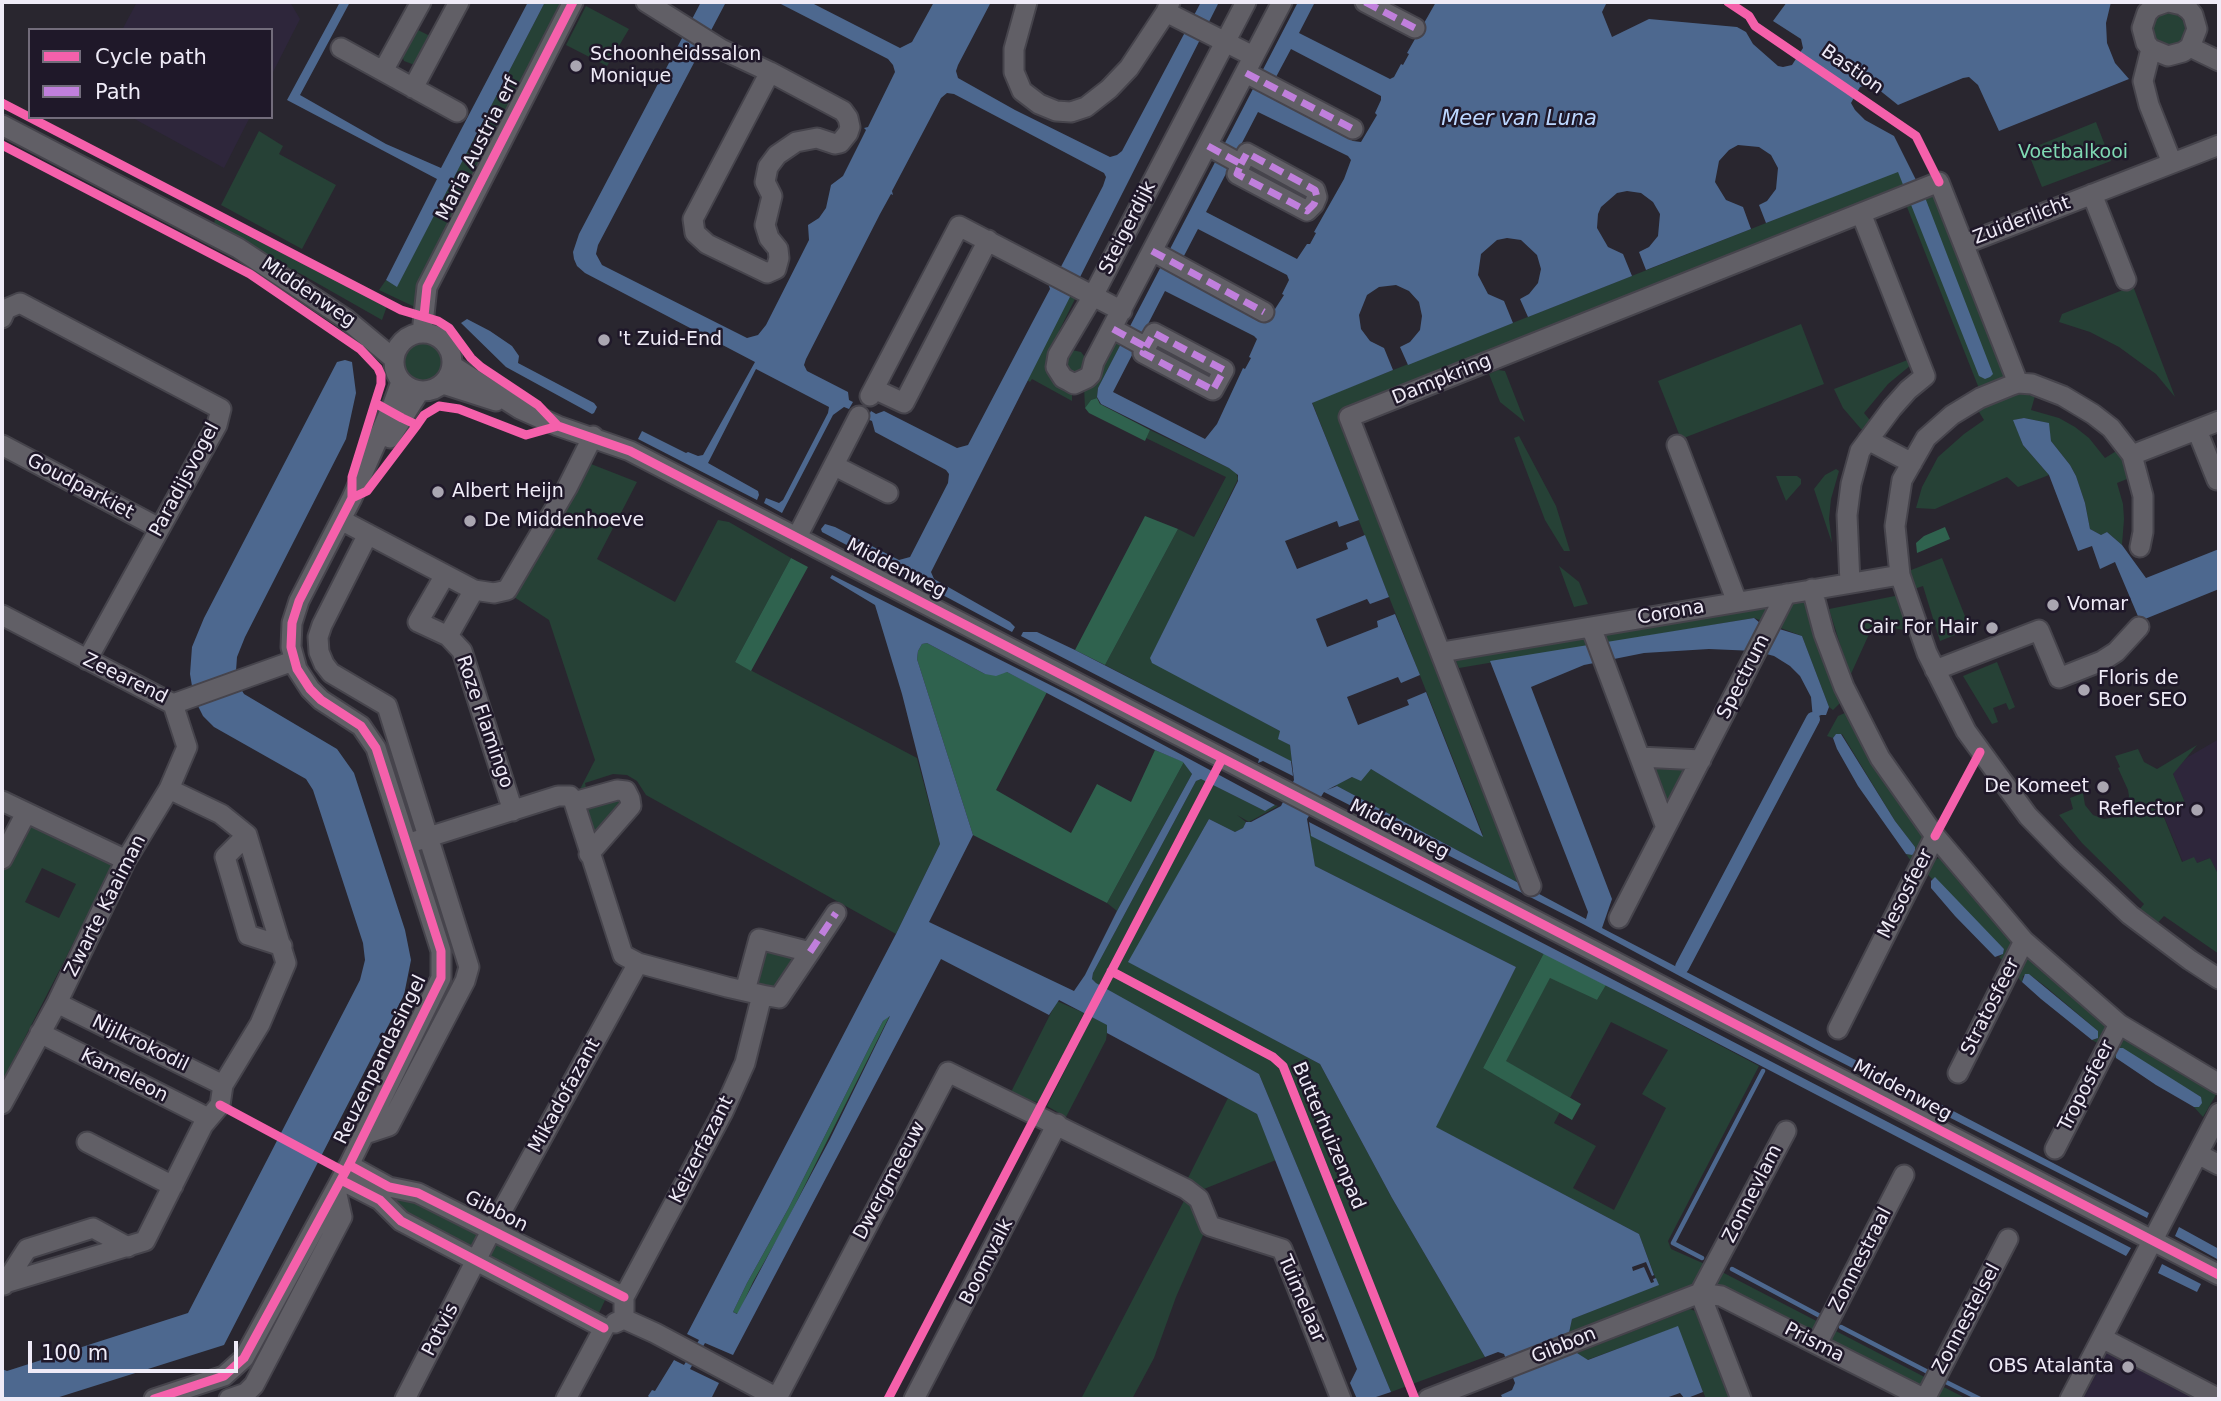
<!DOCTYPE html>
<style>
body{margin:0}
#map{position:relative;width:2221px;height:1401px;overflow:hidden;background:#29262f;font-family:"DejaVu Sans",sans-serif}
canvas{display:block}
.frame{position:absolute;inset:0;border:4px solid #efebf7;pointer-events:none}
.legend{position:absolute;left:28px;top:28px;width:245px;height:91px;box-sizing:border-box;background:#1f1829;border:2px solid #726c7b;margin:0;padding:9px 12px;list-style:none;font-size:21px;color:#efebf7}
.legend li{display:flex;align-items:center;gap:14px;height:35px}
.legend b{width:35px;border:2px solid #726c7b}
.scale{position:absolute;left:28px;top:1341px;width:210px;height:32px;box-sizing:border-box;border:4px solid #efebf7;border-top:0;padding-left:9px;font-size:21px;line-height:24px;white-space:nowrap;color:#efebf7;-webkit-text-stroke:5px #1f1829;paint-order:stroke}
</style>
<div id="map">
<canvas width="2221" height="1401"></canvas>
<div class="frame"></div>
<ul class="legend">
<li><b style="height:9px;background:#f560ab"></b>Cycle path</li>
<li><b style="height:9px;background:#c07fdc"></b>Path</li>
</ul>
<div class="scale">100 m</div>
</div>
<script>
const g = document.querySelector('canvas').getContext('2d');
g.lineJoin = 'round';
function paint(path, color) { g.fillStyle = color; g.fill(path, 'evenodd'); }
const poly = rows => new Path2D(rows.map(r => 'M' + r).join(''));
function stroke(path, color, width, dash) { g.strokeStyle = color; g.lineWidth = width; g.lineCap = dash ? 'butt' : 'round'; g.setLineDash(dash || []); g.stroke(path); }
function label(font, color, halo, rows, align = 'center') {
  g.font = font + ' "DejaVu Sans",sans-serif'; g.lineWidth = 5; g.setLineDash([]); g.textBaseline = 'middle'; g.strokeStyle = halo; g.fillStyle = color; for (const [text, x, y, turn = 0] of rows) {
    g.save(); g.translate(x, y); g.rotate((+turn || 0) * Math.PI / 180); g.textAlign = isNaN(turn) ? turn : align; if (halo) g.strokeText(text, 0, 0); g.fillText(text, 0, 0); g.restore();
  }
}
paint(poly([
 [137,2,290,2,300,19,271,76,271,30,122,30],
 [131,117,250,117,224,168],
 [2219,739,2219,876,2210,858,2197,863,2183,862,2163,814,2186,805,2173,774,2176,768,2188,757],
 [2112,1343,2219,1399,2083,1399]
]), '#2e263b');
paint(poly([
 [545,2,566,2,417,308,379,290,386,280,397,286],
 [586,6,629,29,607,66,566,45],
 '2153 29a16 16 0 1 1 32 0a16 16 0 1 1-32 0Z',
 [414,28,432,37,418,63,412,64,404,61,401,54],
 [2096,122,2111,161,2042,187,2027,150],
 [259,131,283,146,279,154,336,185,302,249,221,205],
 [1898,171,1906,191,1342,412,1528,888,1335,785,1371,769,1483,835,1312,402],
 [1935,191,2009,380,1980,391,1905,202],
 [215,219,387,306,382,320,301,274,213,229],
 [2133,286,2175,397,2156,374,2119,347,2090,332,2059,322,2062,314],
 [1071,293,1077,295,1059,331,1065,334,1057,345,1072,391,1072,401,1032,379,1030,382,1027,380],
 [1801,324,1824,384,1681,439,1658,381],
 [1119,336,1124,338,1098,388,1097,398,1091,400,1085,408,1084,387,1103,354,1109,357],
 '402 362a21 21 0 1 1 42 0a21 21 0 1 1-42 0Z',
 [1072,350,1081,352,1087,360,1079,374,1068,373,1063,357],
 [1915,357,1917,360,1888,384,1864,413,1874,425,1866,430,1861,429,1843,408,1834,389],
 [1498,370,1505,371,1525,422,1500,402,1489,374],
 [2014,393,2035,396,2031,410,2059,418,2075,427,2089,438,2105,458,2118,450,2132,477,2117,483,2123,504,2124,519,2122,545,2107,532,2101,535,2090,529,2085,503,2076,476,2070,465,2051,441,2048,423,2024,418,2014,420,2023,445,2049,475,2018,487,2007,477,1935,509,1916,508,1922,487,1938,457,1964,434,1984,420,1976,407],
 [1150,430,1229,468,1236,472,1238,479,1151,657,1151,661,1280,731,1279,739,1290,745,1292,762,1105,665,1178,529,1194,537,1226,477,1146,438],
 [1519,436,1556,506,1570,551,1564,551,1545,520,1514,438],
 [591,464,637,482,597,559,675,602,718,520,729,522,791,558,735,662,917,758,940,844,896,934,646,795,637,781,627,775,613,774,585,783,587,792,577,795,595,760,549,620,511,595],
 [1836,469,1839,471,1831,499,1829,519,1832,543,1814,489,1825,475],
 [1776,476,1797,476,1801,479,1801,484,1786,501],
 [1942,558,1970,629,1940,641,1923,586,1911,590,1906,572],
 [1559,566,1579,582,1588,604,1574,607],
 [1900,595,1912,632,1889,627,1870,632,1850,676,1829,609],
 [1803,599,1807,611,1810,610,1842,701,1833,710,1829,707,1802,636,1754,618,1459,668,1453,654],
 [1997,662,2015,707,2009,710,2006,703,1993,708,1998,722,1992,724,1963,676],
 [1847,712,1928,842,1915,867,1906,854,1912,855,1915,847,1895,821,1842,734,1836,734,1833,738,1827,736,1838,716],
 [2197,745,2173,774,2186,805,2163,815,2182,862,2194,857,2197,863,2210,858,2219,876,2219,954,2164,916,2152,929,2135,915,2144,904,2082,843,2059,815,2073,809,2070,798,2083,793,2085,805,2093,815,2104,819,2116,817,2125,808,2129,796,2128,790,2118,768,2120,767,2115,756,2138,749,2144,762,2157,769],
 [1184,762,1192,774,1117,911,1107,903],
 [1656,764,1682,766,1686,771,1672,800,1663,799,1652,769],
 [1201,779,1205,781,1201,790,1099,985,1096,983,1092,979,1093,973,1196,781],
 [1213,785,1265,811,1275,805,1278,806,1249,822,1237,815,1246,822,1243,828,1235,832,1209,819,1129,962,1320,1064,1392,1198,1485,1357,1391,1392,1259,1074,1106,989],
 [623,797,594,838,584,807],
 [30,819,115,862,2,1082,2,873],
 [42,868,76,884,59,918,25,902],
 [1309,833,1544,953,1483,1068,1560,1112,1554,1123,1596,1146,1573,1188,1614,1210,1666,1108,1642,1094,1668,1050,1611,1022,1570,1098,1505,1061,1550,977,1597,1000,1606,985,1759,1066,1668,1241,1671,1249,1707,1265,1694,1284,1569,1333,1572,1319,1658,1285,1639,1234,1435,1127,1516,967,1315,866],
 [1939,858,2014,938,2007,965,1999,957,2003,954,2004,949,1926,873,1932,861],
 [766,951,798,960,779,989,752,982,760,954],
 [2031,956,2109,1021,2101,1045,2092,1040,2097,1039,2098,1031,2046,987,2029,974,2023,976,2022,982,2014,974,2022,957],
 [1057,1001,1084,1013,1040,1103,1010,1094],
 [1092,1017,1108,1025,1106,1040,1066,1117,1047,1106],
 [2121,1033,2217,1093,2203,1117,2194,1107,2199,1107,2201,1097,2164,1075,2116,1052,2116,1058,2108,1050],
 [1228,1098,1257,1114,1276,1160,1204,1189,1187,1180],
 [376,1187,422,1201,483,1232,475,1251,410,1220],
 [1186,1197,1193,1203,1204,1233,1176,1297,1154,1358,1132,1399,1081,1399],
 [494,1240,607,1296,597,1317,485,1259],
 [1722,1272,1967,1399,1938,1399,1719,1286,1717,1281],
 [1690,1309,1695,1311,1731,1399,1706,1399,1677,1327,1587,1360,1577,1353]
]), '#264136');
paint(poly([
 [1097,398,1100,404,1150,430,1145,441,1089,413,1085,408,1091,400],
 [1145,516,1178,529,1105,665,1075,650],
 [1945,527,1950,539,1917,553,1916,543,1924,536],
 [791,558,808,567,751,671,735,662],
 [927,643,985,674,1007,672,1047,692,996,790,1071,833,1097,784,1131,802,1155,750,1184,762,1107,903,973,835,917,659,918,651,922,644],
 [1544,953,1606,985,1597,1000,1550,978,1506,1061,1581,1104,1572,1120,1483,1068],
 [890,1015,785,1225,753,1282,738,1314,733,1312,747,1283,788,1209,871,1044,883,1021]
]), '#2f624e');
paint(poly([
 [340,2,350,2,300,95,386,144,441,168,528,2,545,2,397,287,386,280,437,179,287,100],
 [701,2,726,2,598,245,596,254,602,265,747,338,758,335,766,325,809,240,808,225,819,218,826,208,831,185,843,176,866,130,864,128,868,127,895,72,893,65,888,59,777,2,810,2,900,48,912,42,934,2,991,2,958,65,956,71,958,78,1015,110,1110,157,1117,155,1122,151,1201,2,1219,2,931,572,934,579,1010,622,1015,627,1012,632,924,585,913,584,905,580,896,571,822,532,821,529,825,524,835,527,899,560,910,557,948,483,949,474,946,470,875,432,872,421,867,419,871,411,876,414,884,411,957,448,968,445,1032,323,1050,289,1049,286,1051,286,1103,186,1106,177,1104,173,954,94,947,93,941,98,892,191,893,195,891,194,880,214,806,359,804,365,807,371,848,392,849,400,853,402,849,409,844,407,833,415,782,513,764,503,766,498,779,503,783,500,828,413,829,407,756,369,708,463,758,491,759,495,757,500,638,439,642,431,686,453,688,452,698,456,703,455,755,362,585,273,577,266,574,259,573,252,579,234],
 [1298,2,1315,2,1299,33,1390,79,1394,77,1401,64,1403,65,1409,54,1407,53,1436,2,1607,2,1602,12,1612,37,1649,19,1737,27,1746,32,1753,44,1778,66,1783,67,1792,65,1803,48,1801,39,1773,21,1787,2,2111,2,2106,23,2107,43,2115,63,2129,79,1999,131,1978,85,1969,77,1963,78,1898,105,1878,89,1869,85,1860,87,1851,103,1855,110,1865,120,1894,136,1926,200,1993,374,1990,377,1985,379,1979,376,1898,172,1766,223,1759,205,1767,201,1776,189,1778,168,1771,155,1759,147,1738,145,1729,150,1719,161,1715,182,1726,200,1743,207,1751,229,1646,270,1639,252,1649,247,1658,236,1660,214,1653,202,1641,193,1627,191,1617,193,1601,207,1598,214,1597,228,1608,247,1623,254,1632,276,1528,317,1520,299,1529,294,1538,283,1541,269,1537,255,1521,240,1507,238,1497,240,1481,254,1478,275,1488,294,1504,301,1513,323,1408,365,1400,347,1410,342,1420,330,1422,316,1419,302,1409,291,1396,285,1379,287,1367,295,1359,315,1361,329,1370,341,1384,348,1393,370,1312,403,1359,520,1339,527,1337,521,1285,541,1297,569,1348,549,1346,543,1365,535,1389,597,1370,604,1367,599,1316,619,1327,647,1378,627,1377,621,1395,614,1420,675,1401,683,1398,677,1347,697,1358,725,1409,705,1407,700,1426,692,1483,837,1371,769,1361,781,1352,777,1327,790,1337,786,1586,919,1588,912,1490,661,1754,618,1760,623,1802,636,1829,707,1826,715,1821,715,1813,719,1811,697,1800,676,1790,666,1774,656,1755,651,1709,649,1644,653,1584,665,1531,687,1612,899,1602,928,2149,1213,2147,1218,1821,1052,1583,924,1324,792,1307,819,1315,866,1516,967,1436,1127,1639,1234,1654,1275,1652,1276,1646,1262,1632,1267,1633,1271,1644,1267,1651,1283,1654,1282,1653,1279,1656,1278,1659,1285,1572,1319,1569,1333,1577,1353,1588,1360,1678,1326,1703,1392,1685,1399,1680,1393,1663,1399,1503,1399,1501,1395,1512,1390,1515,1383,1504,1354,1498,1352,1485,1357,1392,1198,1320,1064,1128,962,1209,819,1235,832,1243,828,1246,822,1251,822,1281,806,1294,780,1290,745,1278,739,1280,731,1152,663,1150,658,1238,481,1238,475,1229,468,1101,404,1097,397,1098,388],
 [1291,49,1381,96,1381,100,1375,113,1377,115,1361,142,1353,141,1268,96,1268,92],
 [1258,112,1348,156,1351,160,1344,179,1314,232,1316,233,1310,244,1307,244,1297,259,1206,212],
 [1198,229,1287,275,1289,280,1282,294,1284,295,1268,320,1261,321,1174,275],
 [1165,291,1254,336,1257,339,1249,357,1251,358,1245,369,1243,368,1217,424,1205,439,1113,392],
 [467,319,490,331,512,346,519,356,518,363,594,403,597,407,594,413,592,414,506,367,461,323],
 [345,360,352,362,356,393,346,439,245,637,237,657,236,671,238,684,244,694,337,749,354,773,405,930,411,960,404,995,224,1345,53,1399,2,1399,2,1369,7,1371,188,1313,360,980,365,960,363,943,313,790,306,779,214,727,203,716,194,698,190,674,192,647,204,618,337,362],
 [2024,418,2049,423,2051,441,2070,465,2076,476,2085,503,2090,529,2101,535,2107,532,2122,545,2146,578,2219,549,2219,589,2140,621,2115,562,2100,569,2092,546,2078,551,2049,475,2023,445,2013,420],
 [832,575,1076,698,1275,805,1265,811,1201,779,1196,781,1093,973,1092,979,1096,983,1259,1074,1391,1392,1370,1399,1357,1399,1350,1383,1357,1369,1257,1114,1107,1033,1107,1025,1059,1000,1049,1015,941,959,733,1355,705,1343,690,1369,719,1383,711,1399,651,1399,648,1396,652,1390,655,1391,674,1360,684,1365,699,1340,687,1334,896,934,940,844,902,694,875,605,830,578],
 [927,643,985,674,996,676,1007,672,1155,750,1183,762,1192,774,1117,911,1085,975,1074,991,929,922,973,835,917,659,918,651,922,644],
 [890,1016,830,1139,737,1314,733,1312,747,1283,788,1209,871,1044,883,1021],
 [1023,632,1037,632,1075,650,1291,761,1293,776,1263,761,1258,763,1259,759,1021,636],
 [1836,734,1841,734,1895,821,1915,847,1915,853,1912,855,1906,854,1858,786,1837,749,1833,738],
 [1309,822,2131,1248,2128,1253,2126,1256,1648,1007,1311,836],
 [1935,877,2004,949,2003,954,1995,957,1955,916,1931,888,1931,881],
 [2025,974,2029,974,2098,1031,2098,1038,2092,1040,2041,999,2022,982],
 [2119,1048,2123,1048,2201,1097,2202,1103,2199,1107,2194,1107,2156,1085,2116,1058,2116,1052],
 [2179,1227,2219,1249,2219,1260,2175,1236],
 [2162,1264,2201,1284,2197,1292,2158,1273]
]), '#4d688f');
stroke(poly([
 [1702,1258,1673,1243,1763,1071],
 [1732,1269,1820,1316],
 [1841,1327,1926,1371],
 [1946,1382,1980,1399]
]), '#4d688f', 4.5);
stroke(poly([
 [1682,967,1813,719]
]), '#4d688f', 14);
const minor = poly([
 [646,2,721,49,770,72,843,111,848,118,850,127,848,133,840,143,835,144,817,138,796,142,777,155,768,167,765,182,772,196,765,225,769,238,778,249,779,258,776,269,767,273,707,244,695,233,693,219,770,72],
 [1027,2,1014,49,1014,72,1022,91,1039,104,1056,111,1071,112,1086,107,1109,89,1129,68,1166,12,1170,2],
 [1246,2,1093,296,1058,355,1056,367,1063,378,1069,381,1074,384,1087,378,1091,374,1094,362,1282,2],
 [1365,2,1415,28],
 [2167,2,2153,7,2147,13,2142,28,2146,43,2151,49,2168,56,2183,52,2190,47,2197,29,2193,15,2189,10,2182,5,2169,2],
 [1166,12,1253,56],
 [2190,47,2219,61],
 [341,48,457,112],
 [2151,49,2143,81,2149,105,2172,163],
 [383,71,421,2],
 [1246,73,1353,129],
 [413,88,459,2],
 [2,125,238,248,346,319,394,359],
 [1208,146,1241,164,1237,174,1307,211,1314,204,1317,197,1315,190,1247,153,1241,164],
 [2092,194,2126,280],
 [1964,244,2219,145],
 [1152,251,1264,312],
 [2,318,6,309,20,303,221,409,217,425,87,660],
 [1113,329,1146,347,1143,353,1213,390,1224,370,1154,333,1146,347],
 '394 362a29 29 0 1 1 58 0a29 29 0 1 1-58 0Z',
 [422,333,427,287,573,2],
 [453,366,520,409,558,426,630,451,2219,1275],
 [443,384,496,401],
 [874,389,904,403,988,240],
 [870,396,959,226,1122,311],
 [2197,430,2217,480,2219,479],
 [390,438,419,392],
 [1868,440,1912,463],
 [2,445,159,528],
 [1677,445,1737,602],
 [2132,455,2219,421],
 [835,466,888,493],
 [341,520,474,590,494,593,507,590,567,488,593,436],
 [797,537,859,416],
 [2140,547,2143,532,2143,496,2132,455,2111,428,2093,414,2063,396,2032,384,2018,383,2012,385,1980,398,1952,415,1926,438,1902,480,1895,526,1900,575,1927,653,1966,731,2028,816,2067,856,2130,915,2190,960,2219,979],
 [445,575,418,622,448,636],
 [1850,583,1847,515,1851,484,1860,451,1892,408,1908,390,1925,376,1861,213],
 [1812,589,1824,634,1844,687,1880,758,1935,836,2024,941,2119,1024,2219,1084],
 [474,590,448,636,462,651,513,811],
 [2,615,173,704,293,661],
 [1591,627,1665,825],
 [1442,652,1900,575],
 [1935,670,2039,630,2059,678,2102,661,2116,652,2139,627],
 [1640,757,1701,760],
 [2,801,126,860],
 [574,802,617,790,626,791,630,799,631,806,589,854],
 [247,835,225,857,248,935,282,946],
 [416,841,558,796,570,796,574,802,623,955,638,963,727,987,762,995,779,998,810,952,759,939,745,991],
 [2,859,26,813],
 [1531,886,1349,417,1939,182,2018,383],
 [1619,918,1786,594],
 [810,952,836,913],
 [57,1003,223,1085],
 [1838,1029,1935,836],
 [40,1033,208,1118],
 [1958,1073,2024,941],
 [2,1104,57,1003,126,860,169,789,187,747,173,704],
 [365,1134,389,1126,465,981,469,967,387,706,331,673,324,664,319,652,318,637,322,625,368,534],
 [87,1142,173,1186],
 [2055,1149,2119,1024],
 [2198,1154,2219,1165],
 [349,1165,389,1187,418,1193,624,1297],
 [341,1180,380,1200,401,1221,604,1328],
 [2,1284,145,1241,203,1125,220,1105,223,1085,260,1024,286,963,247,835,221,814,169,789],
 [4,1285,27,1249,93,1228,128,1247],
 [1700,1293,1786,1131],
 [1700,1293,1741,1399],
 [624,1319,624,1297,723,1112,745,1063,762,995],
 [615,1323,624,1319,655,1333,779,1399],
 [2102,1338,2219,1399],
 [1817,1344,1904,1175],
 [777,1398,948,1072,1186,1189,1199,1199,1210,1226,1282,1249,1341,1399],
 [154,1399,224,1376,244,1358,349,1165,441,978,441,951,376,748,361,726,321,700,310,689,297,669,291,647,292,623,299,601,352,498,393,404,401,382],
 [229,1399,246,1393,254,1385,342,1217,336,1190],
 [405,1399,492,1229,638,963],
 [566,1399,604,1328],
 [914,1399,1057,1124],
 [1428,1399,1700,1293,1721,1296,1925,1399],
 [1925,1399,2008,1239],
 [2070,1399,2219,1113]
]);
stroke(minor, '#46444c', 23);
stroke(minor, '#615f66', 19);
stroke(poly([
 [1365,2,1415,28],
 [1246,73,1353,129],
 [1208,146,1241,164,1237,174,1307,211,1314,204,1317,197,1315,190,1247,153,1241,164],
 [1152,251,1264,312],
 [1113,329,1146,347,1143,353,1213,390,1224,370,1154,333,1146,347],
 [810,952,836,913]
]), '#c07fdc', 7, [14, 7]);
stroke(poly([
 [1728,2,1749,16,1755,26,1916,136,1939,182],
 [2,103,401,310,438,321,449,328,471,358,481,367,538,405,558,426,630,451,2219,1275],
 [2,145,250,274,360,349,378,368,381,375,381,384,375,403,402,418,417,425,424,415,439,406,459,409,526,435,558,426],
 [424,316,427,287,573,2],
 [352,498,367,491,417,425],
 [1935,836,1980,752],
 [1111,971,1273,1057,1283,1066,1415,1399],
 [220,1105,345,1172],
 [349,1165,389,1187,418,1193,624,1297],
 [341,1180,380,1200,401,1221,604,1328],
 [154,1399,224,1376,244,1358,349,1165,441,978,441,951,376,748,361,726,321,700,310,689,297,669,291,647,292,623,299,601,352,498,352,477,375,403],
 [888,1399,1222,759]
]), '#f560ab', 9);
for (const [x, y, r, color] of [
 [576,66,7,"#aaa6b1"],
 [604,340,7,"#aaa6b1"],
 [438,492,7,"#aaa6b1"],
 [470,521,7,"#aaa6b1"],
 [2053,605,7,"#aaa6b1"],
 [1992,628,7,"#aaa6b1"],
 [2084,690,7,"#aaa6b1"],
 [2103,787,7,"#aaa6b1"],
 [2197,810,7,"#aaa6b1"],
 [2128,1367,7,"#aaa6b1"]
]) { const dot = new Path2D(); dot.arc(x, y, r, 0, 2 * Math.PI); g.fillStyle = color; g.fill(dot); stroke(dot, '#1f1829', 2.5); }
label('19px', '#efebf7', '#1f1829', [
 ["Schoonheidssalon",590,55],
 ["Monique",590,77],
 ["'t Zuid-End",618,340],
 ["Albert Heijn",452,492],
 ["De Middenhoeve",484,521],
 ["Vomar",2067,605],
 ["Cair For Hair",1978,628,"right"],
 ["Floris de",2098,679],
 ["Boer SEO",2098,701],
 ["De Komeet",2089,787,"right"],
 ["Reflector",2183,810,"right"],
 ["OBS Atalanta",2114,1367,"right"]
], 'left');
label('19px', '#efebf7', '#1f1829', [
 ["Bastion",1852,70,35],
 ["Maria Austria erf",478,149,-63],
 ["Zuiderlicht",2022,221,-21],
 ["Steigerdijk",1128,228,-63],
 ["Middenweg",308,293,34],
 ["Dampkring",1442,380,-22],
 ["Paradijsvogel",185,480,-62],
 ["Goudparkiet",80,487,28],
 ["Middenweg",896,569,27],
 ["Corona",1671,613,-10],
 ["Spectrum",1744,677,-63],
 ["Zeearend",125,679,26],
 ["Roze Flamingo",484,722,71],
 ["Middenweg",1399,830,27],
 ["Mesosfeer",1906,894,-63],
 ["Zwarte Kaaiman",106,906,-63],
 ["Stratosfeer",1991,1007,-63],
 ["Nijlkrokodil",140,1044,26],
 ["Reuzenpandasingel",381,1060,-64],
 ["Kameleon",124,1076,27],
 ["Troposfeer",2087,1086,-63],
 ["Middenweg",1902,1091,28],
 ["Mikadofazant",565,1096,-61],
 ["Butterhuizenpad",1328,1136,67],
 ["Keizerfazant",702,1150,-63],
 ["Dwergmeeuw",890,1181,-62],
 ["Zonnevlam",1753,1194,-63],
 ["Gibbon",496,1212,27],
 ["Zonnestraal",1861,1260,-63],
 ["Boomvalk",987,1262,-63],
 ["Tuimelaar",1301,1299,67],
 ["Zonnestelsel",1967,1319,-62],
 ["Potvis",441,1330,-63],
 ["Prisma",1814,1343,27],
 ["Gibbon",1564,1346,-22]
]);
label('19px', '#7fd9b3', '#1f1829', [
 ["Voetbalkooi",2073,153]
]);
label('italic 21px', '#bcd7ff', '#1f1829', [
 ["Meer van Luna",1519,120]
]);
</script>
